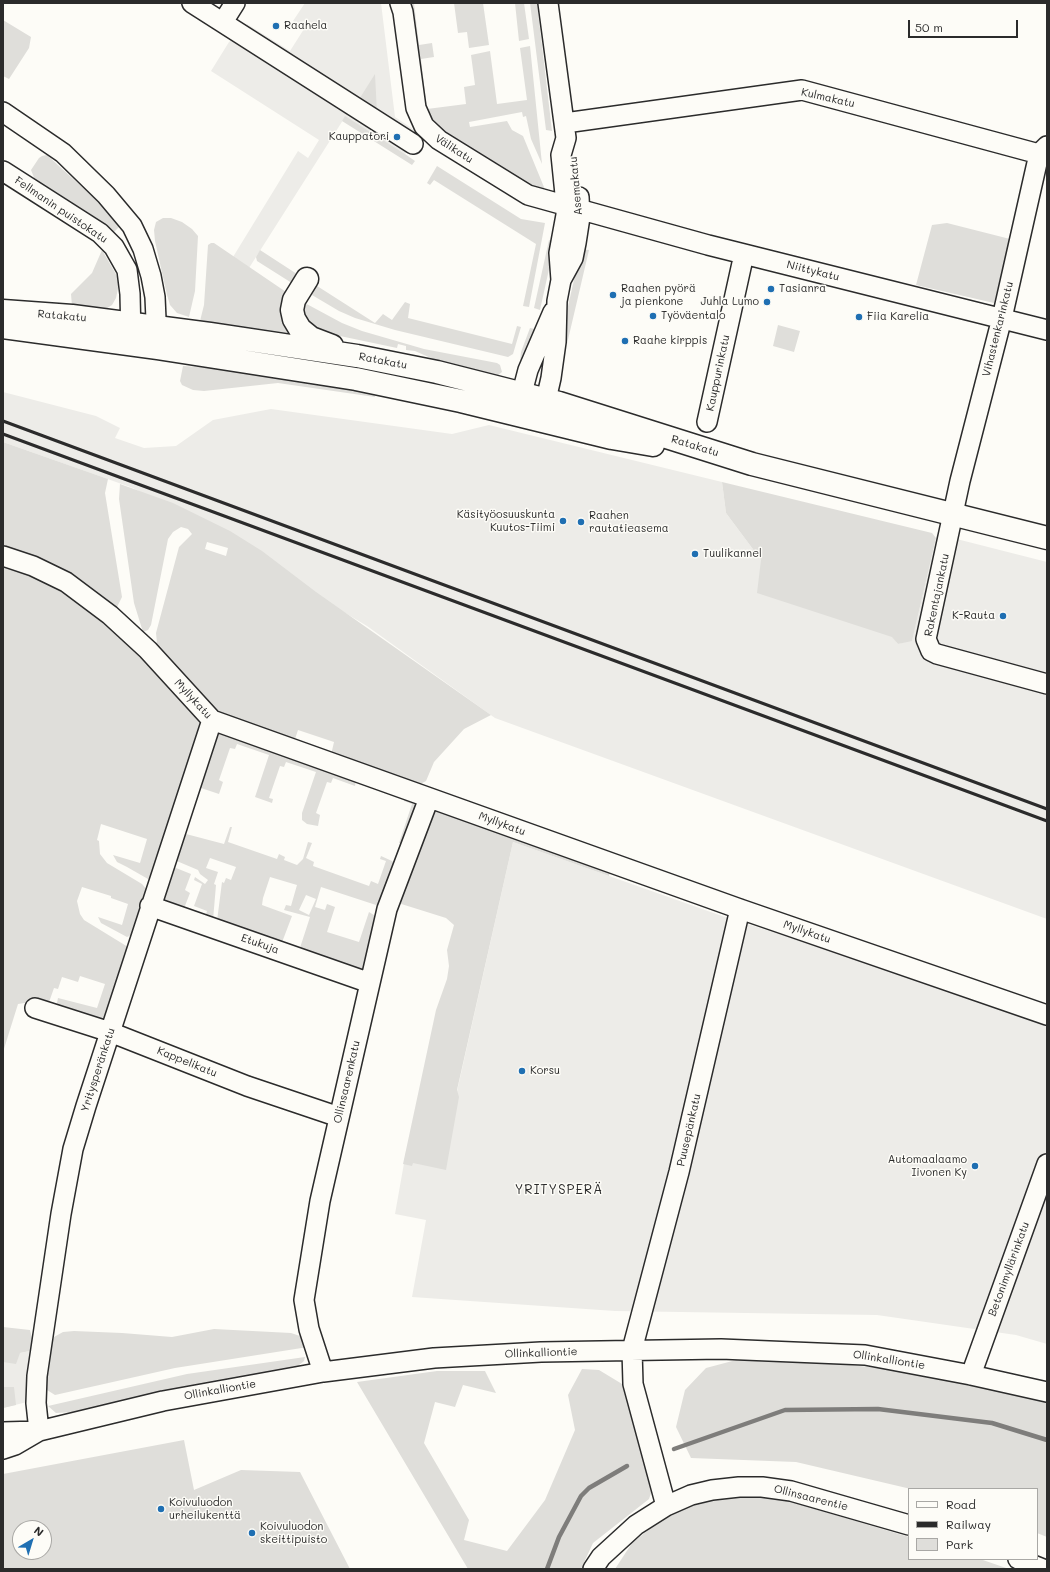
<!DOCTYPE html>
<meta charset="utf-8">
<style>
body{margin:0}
#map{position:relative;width:1050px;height:1572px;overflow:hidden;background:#fdfcf7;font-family:Mali,sans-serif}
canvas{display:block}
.frame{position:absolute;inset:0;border:4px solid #2b2b2b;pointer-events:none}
.legend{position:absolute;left:908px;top:1488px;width:130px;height:72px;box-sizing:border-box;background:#fdfcf7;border:1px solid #a9a8a5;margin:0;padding:5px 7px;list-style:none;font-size:12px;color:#2b2b2b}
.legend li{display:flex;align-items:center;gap:8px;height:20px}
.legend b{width:20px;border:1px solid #a9a8a5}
.north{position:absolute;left:12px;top:1520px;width:40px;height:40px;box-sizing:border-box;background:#fdfcf7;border:1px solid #a9a8a5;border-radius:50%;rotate:38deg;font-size:11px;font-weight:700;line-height:16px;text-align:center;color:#2b2b2b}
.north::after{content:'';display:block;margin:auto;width:14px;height:18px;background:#1f6fb2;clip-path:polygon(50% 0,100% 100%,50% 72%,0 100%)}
.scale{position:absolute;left:908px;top:20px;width:110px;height:18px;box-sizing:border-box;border:2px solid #2b2b2b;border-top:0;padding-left:5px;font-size:12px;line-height:14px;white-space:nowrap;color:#2b2b2b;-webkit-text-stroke:3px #fdfcf7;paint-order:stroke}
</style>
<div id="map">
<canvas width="1050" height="1572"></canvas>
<div class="frame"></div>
<ul class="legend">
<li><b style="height:5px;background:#fdfcf7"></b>Road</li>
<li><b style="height:5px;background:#2b2b2b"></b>Railway</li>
<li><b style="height:11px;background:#dfdeda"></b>Park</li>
</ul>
<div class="north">N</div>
<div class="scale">50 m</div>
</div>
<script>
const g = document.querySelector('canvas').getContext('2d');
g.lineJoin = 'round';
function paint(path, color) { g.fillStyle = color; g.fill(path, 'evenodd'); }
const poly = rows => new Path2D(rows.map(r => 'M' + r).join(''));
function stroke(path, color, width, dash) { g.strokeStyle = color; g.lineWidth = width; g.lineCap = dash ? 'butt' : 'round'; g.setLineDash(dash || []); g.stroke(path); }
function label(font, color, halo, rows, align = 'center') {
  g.font = font + ' Mali,sans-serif'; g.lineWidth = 3; g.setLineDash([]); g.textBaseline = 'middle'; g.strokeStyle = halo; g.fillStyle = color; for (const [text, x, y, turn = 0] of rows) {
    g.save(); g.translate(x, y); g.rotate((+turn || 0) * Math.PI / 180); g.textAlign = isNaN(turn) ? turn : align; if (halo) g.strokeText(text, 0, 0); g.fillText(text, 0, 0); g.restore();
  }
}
paint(poly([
 [305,3,381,3,395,117,419,133,405,154,345,117,249,268,233,257,298,151,308,158,319,140,211,71,229,42,241,33,247,24,290,51,304,29,293,21],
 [3,392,96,416,120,428,115,438,144,448,176,446,213,420,271,409,452,434,489,425,722,482,726,513,761,560,893,637,898,644,912,640,937,534,1047,562,1047,919,495,718,367,626,169,507,133,488,3,442],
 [513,842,722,916,1047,1019,1047,1344,1016,1335,877,1315,615,1311,412,1297,426,1220,395,1214,406,1152,442,1158],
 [35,1350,27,1402,3,1408,3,1359,20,1353]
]), '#edece8');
paint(poly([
 [409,3,414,3,419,45,432,43,434,57,421,59,427,109,466,104,464,87,475,85,471,55,490,51,497,104,527,100,520,48,530,46,542,164,531,139,526,116,523,117,522,112,469,122,470,127,507,121,512,130,523,136,546,192,534,189,444,132,436,126,425,114],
 [454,3,483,3,489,45,469,48,467,32,458,33],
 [515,3,524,3,529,39,519,41],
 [530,3,537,3,552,131,546,130],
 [3,20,31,37,29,48,9,79,3,76],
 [375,74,377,113,358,101],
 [345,116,405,154,415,161,412,165,342,121],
 [47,155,94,198,119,227,113,233,35,180,31,170,39,158,42,156],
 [437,166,521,219,545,223,529,307,523,306,536,244,434,180,430,185,427,183],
 [163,218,171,218,182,222,192,229,198,236,195,291,189,317,177,313,170,305,167,295,155,241,154,230,156,222],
 [947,223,1010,239,994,303,916,285,932,225],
 [549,240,555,242,540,310,534,308],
 [211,243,214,243,289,294,300,337,212,325,200,321,204,305,208,245],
 [581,249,589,250,567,344,561,337],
 [102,250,117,276,119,284,116,298,112,305,104,310,72,306,71,294,92,273],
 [260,250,300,276,295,285,257,261,256,257],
 [314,284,375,323,383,314,392,320,405,302,410,304,408,318,512,344,517,326,521,327,513,354,508,357,395,330,355,318,339,311,312,295,310,293],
 [303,302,342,323,362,331,424,349,497,363,500,365,502,372,497,376,440,362,415,351,406,350,406,346,398,344,397,348,321,332,307,324,301,306],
 [778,325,800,331,794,352,773,346],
 [530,328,535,329,522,364,520,362,521,352],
 [183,366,231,369,334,382,374,394,375,397,278,383,204,391,193,390,182,385,180,381],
 [3,442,108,479,105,493,122,597,117,607,112,608,3,551],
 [722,482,932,533,936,538,912,641,898,644,892,637,757,593,761,560,726,513],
 [120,484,173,503,230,531,262,551,316,592,491,715,464,729,434,762,426,781,417,786,331,755,334,742,298,730,294,742,219,715,152,645,157,643,156,633,179,547,192,534,188,529,181,527,173,532,168,539,151,625,148,630,143,632,134,603,119,499],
 [207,542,228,548,226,556,205,549],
 [3,562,35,572,90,609,105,625,159,668,197,713,200,724,199,733,164,837,154,875,151,878,148,879,127,867,117,862,113,855,140,863,147,839,101,824,97,840,99,841,100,854,107,863,142,884,148,891,134,934,127,937,101,923,98,917,122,925,128,904,111,898,111,896,82,887,77,901,80,914,84,920,128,947,128,954,108,1017,102,1022,56,1008,58,998,97,1008,105,984,80,976,78,982,62,977,58,989,54,988,48,1005,31,1002,18,1004,3,1052],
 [220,734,356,781,355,786,333,778,331,783,327,782,316,813,320,815,318,826,307,824,302,820,302,813,316,772,286,762,284,767,280,766,269,798,273,799,272,803,255,797,269,755,237,744,235,749,230,748,219,780,223,782,219,794,201,788,197,785,215,735],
 [405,798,412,801,417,807,404,845,399,843,412,804,404,801],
 [439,810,611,869,609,876,513,842,457,1090,459,1097,446,1170,413,1163,412,1166,403,1164,436,1010,447,979,449,966,447,950,454,925,446,918,395,902,432,814],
 [230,827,232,827,228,842,277,859,279,854,285,857,284,860,297,865,303,859,308,842,312,843,306,858,314,862,313,866,369,886,371,881,378,884,386,861,380,859,381,856,392,861,396,865,379,904,376,905,321,887,315,907,325,910,327,904,335,907,327,932,359,942,369,912,377,917,366,973,298,954,310,917,284,910,286,905,291,906,297,885,270,877,263,898,262,905,292,916,281,945,270,941,272,937,270,936,266,941,217,921,222,882,224,883,226,878,231,880,236,867,210,858,206,868,218,872,214,884,216,885,213,920,205,917,207,911,194,906,202,884,194,880,195,877,205,884,208,880,200,874,198,870,172,859,180,835,186,834,224,844],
 [306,895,316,899,309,915,299,910],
 [171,866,191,874,185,890,190,893,183,911,163,902,163,897],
 [3,1327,30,1330,35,1350,20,1353,16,1364,3,1362],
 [214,1329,291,1333,303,1337,308,1347,175,1368,55,1395,47,1390,46,1376,49,1372,50,1346,54,1337,63,1332,74,1331,122,1333,172,1337],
 [755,1355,907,1371,1047,1402,1047,1537,1037,1533,1037,1489,911,1489,796,1462,691,1458,676,1427,685,1390,706,1368],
 [305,1357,304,1361,298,1366,158,1393,74,1412,56,1413,48,1406,187,1374],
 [582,1369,599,1370,632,1390,656,1478,649,1499,593,1543,581,1569,468,1569,357,1382,437,1371,485,1371,496,1393,463,1385,455,1407,435,1402,424,1443,469,1520,464,1540,507,1551,545,1500,575,1430,568,1395],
 [3,1387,14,1387,16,1405,3,1408],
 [184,1440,194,1490,241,1470,300,1472,350,1569,3,1569,3,1474],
 [20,1528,44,1528,44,1552,20,1552],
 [732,1493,785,1500,909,1537,909,1559,980,1559,1009,1569,615,1569,632,1543,671,1512]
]), '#dfdeda');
stroke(poly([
 [674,1449,785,1410,878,1409,992,1423,1047,1440],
 [547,1569,559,1537,581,1496,589,1488,627,1466]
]), '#7e7d7b', 4.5);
const minor = poly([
 [192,3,413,144],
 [400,3,403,12,416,108,424,126,439,140,528,195,708,245,1047,330],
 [223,22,235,3],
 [3,112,63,153,106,195,132,226,143,249,151,276,155,297,157,342],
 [565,123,802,90,1039,154],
 [1047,146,1039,154,1002,318,960,481,926,639,931,651,937,654,1047,684],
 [3,171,100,233,114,247,127,270,130,294,131,337],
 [561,280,573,258,576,243,580,217,579,197],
 [518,408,528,370,553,312],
 [543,413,551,378,556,342,557,301,561,280,559,253,566,215,566,204,561,155,566,138,548,3],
 [707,422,744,254],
 [3,556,33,566,66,582,110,615,148,650,212,720,740,909,1047,1015],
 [150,906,370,983],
 [35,1008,110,1032,247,1086,339,1117],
 [323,1372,309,1329,304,1300,320,1201,387,909,429,798],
 [971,1375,1047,1164],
 [39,1431,36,1403,37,1376,61,1214,73,1149,86,1106,212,720],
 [3,1432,39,1431,163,1401,323,1372,434,1358,541,1352,721,1349,865,1355,971,1375,1047,1392],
 [3,1449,15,1445,39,1431],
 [666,1506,633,1384,632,1350,679,1172,740,909],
 [1018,1559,1043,1569],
 [593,1569,601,1557,636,1525,666,1506,691,1495,712,1490,739,1487,762,1487,791,1491,909,1525]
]);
const major = poly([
 [307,279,294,300,292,310,294,319,300,329,311,338,332,346],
 [3,311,72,316,210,334,357,356,437,372,559,403,752,464,1047,538],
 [3,327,158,348,356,379,461,401,612,438,653,445]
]);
stroke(minor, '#2b2b2b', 22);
stroke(major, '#2b2b2b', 25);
stroke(minor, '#fdfcf7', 19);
stroke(major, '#fdfcf7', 22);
stroke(poly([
 [3,421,1047,809],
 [3,434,1047,821]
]), '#2b2b2b', 3);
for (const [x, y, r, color] of [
 [276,26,4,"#1f6fb2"],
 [397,137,4,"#1f6fb2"],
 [771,289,4,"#1f6fb2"],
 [613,295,4,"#1f6fb2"],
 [767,302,4,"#1f6fb2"],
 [653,316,4,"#1f6fb2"],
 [859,317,4,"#1f6fb2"],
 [625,341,4,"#1f6fb2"],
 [563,521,4,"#1f6fb2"],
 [581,522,4,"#1f6fb2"],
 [695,554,4,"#1f6fb2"],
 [1003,616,4,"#1f6fb2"],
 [522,1071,4,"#1f6fb2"],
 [975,1166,4,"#1f6fb2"],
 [161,1509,4,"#1f6fb2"],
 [252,1533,4,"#1f6fb2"]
]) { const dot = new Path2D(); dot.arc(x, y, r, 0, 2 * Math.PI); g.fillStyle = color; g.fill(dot); stroke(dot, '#fdfcf7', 1.5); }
label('11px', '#2b2b2b', '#fdfcf7', [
 ["Raahela",284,26],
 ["Kauppatori",389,137,"right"],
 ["Raahen pyörä",621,289],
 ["ja pienkone",621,302],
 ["Tasianra",779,289],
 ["Juhla Lumo",759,302,"right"],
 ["Työväentalo",661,316],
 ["Fiia Karelia",867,317],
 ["Raahe kirppis",633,341],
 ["Käsityöosuuskunta",555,515,"right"],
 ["Kuutos-Tiimi",555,528,"right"],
 ["Raahen",589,516],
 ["rautatieasema",589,529],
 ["Tuulikannel",703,554],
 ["K-Rauta",995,616,"right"],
 ["Korsu",530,1071],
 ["Automaalaamo",967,1160,"right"],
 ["Iivonen Ky",967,1173,"right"],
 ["Koivuluodon",169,1503],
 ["urheilukenttä",169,1516],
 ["Koivuluodon",260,1527],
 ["skeittipuisto",260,1540]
], 'left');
label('11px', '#2b2b2b', '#fdfcf7', [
 ["Kulmakatu",828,98,13],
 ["Välikatu",454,149,33],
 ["Asemakatu",576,186,-95],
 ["Fellmanin puistokatu",61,210,34],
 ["Niittykatu",813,271,14],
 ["Ratakatu",62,316,5],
 ["Vihastenkarinkatu",998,329,-76],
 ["Ratakatu",383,361,11],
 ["Kauppurinkatu",718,373,-78],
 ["Ratakatu",695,446,17],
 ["Rakentajankatu",937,595,-78],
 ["Myllykatu",193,699,47],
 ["Myllykatu",502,824,20],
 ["Myllykatu",807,932,19],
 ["Etukuja",260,944,19],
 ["Kappelikatu",187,1062,22],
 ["Yritysperänkatu",98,1070,-72],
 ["Ollinsaarenkatu",347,1082,-77],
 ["Puusepänkatu",689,1130,-77],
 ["Betonimyllärinkatu",1009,1269,-70],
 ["Ollinkalliontie",541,1353,-2],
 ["Ollinkalliontie",889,1360,9],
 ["Ollinkalliontie",220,1390,-10],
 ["Ollinsaarentie",811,1498,14]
]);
g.letterSpacing = '1px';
label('13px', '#2b2b2b', '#fdfcf7', [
 ["YRITYSPERÄ",559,1190]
]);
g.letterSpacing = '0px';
</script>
